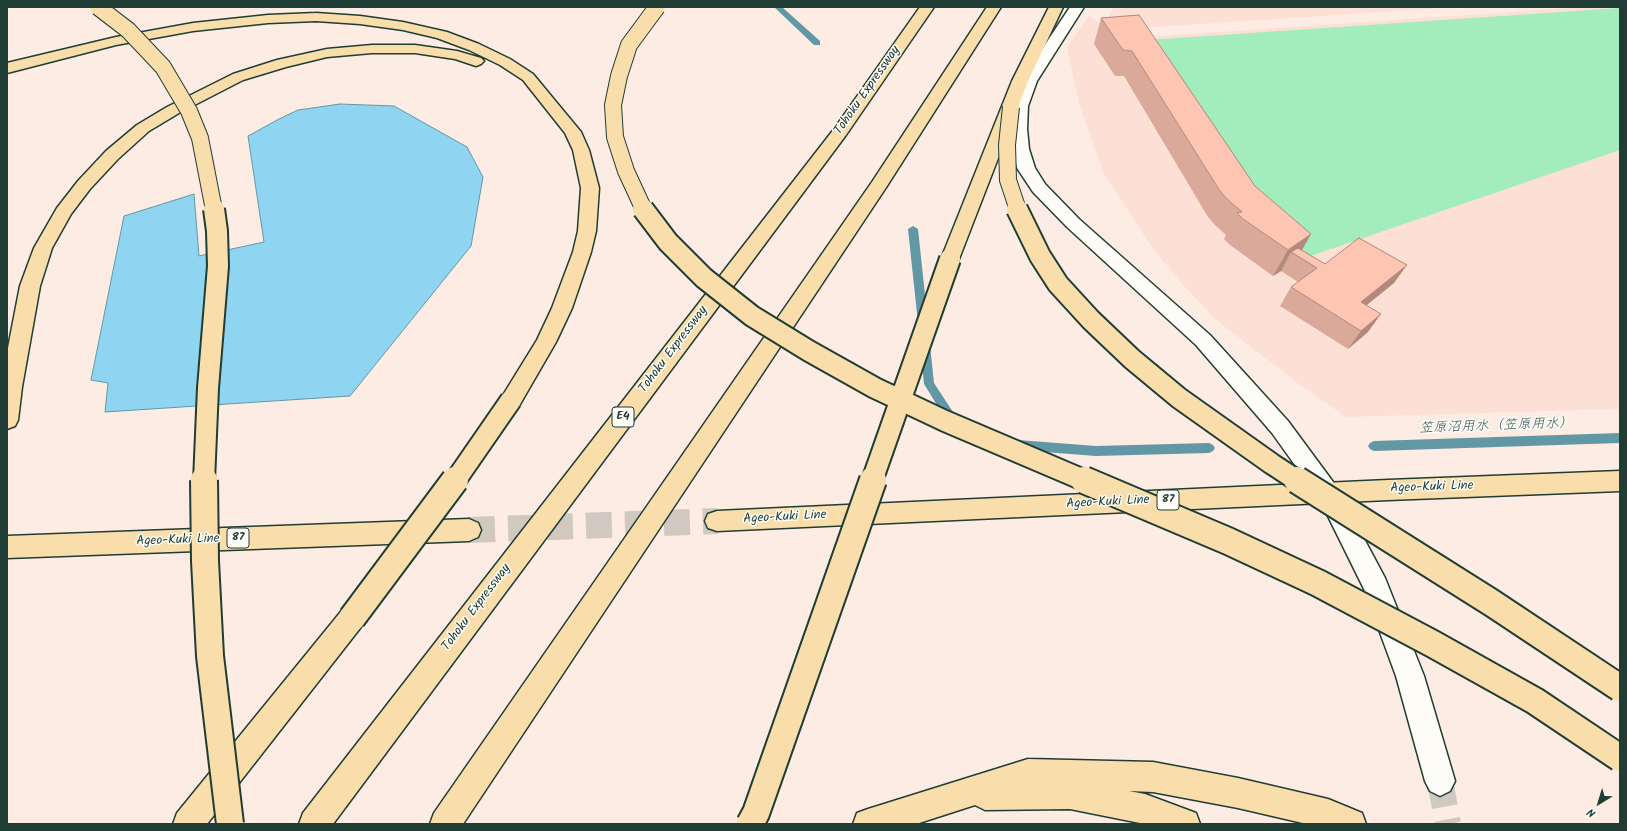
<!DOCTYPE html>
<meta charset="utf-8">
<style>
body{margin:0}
#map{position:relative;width:1627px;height:831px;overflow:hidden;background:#fdece3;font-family:Kalam,sans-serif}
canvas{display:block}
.frame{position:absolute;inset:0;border:8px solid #1f3d34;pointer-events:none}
.north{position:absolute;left:1579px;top:783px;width:40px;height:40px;-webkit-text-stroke:3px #fdfcf7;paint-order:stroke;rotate:218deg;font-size:11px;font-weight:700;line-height:16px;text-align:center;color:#1f3d34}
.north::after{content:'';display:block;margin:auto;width:14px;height:18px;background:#1f3d34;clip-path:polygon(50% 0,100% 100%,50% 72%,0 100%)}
</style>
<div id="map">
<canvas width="1627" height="831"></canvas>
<div class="frame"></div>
<div class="north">N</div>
</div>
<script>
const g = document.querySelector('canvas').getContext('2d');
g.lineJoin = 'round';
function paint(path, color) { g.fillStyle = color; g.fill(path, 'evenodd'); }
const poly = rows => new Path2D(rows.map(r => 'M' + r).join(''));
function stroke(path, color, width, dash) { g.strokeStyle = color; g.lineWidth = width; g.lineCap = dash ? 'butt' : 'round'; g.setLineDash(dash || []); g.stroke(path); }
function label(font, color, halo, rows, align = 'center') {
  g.font = font + ' Kalam,"Klee One",sans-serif'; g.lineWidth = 3; g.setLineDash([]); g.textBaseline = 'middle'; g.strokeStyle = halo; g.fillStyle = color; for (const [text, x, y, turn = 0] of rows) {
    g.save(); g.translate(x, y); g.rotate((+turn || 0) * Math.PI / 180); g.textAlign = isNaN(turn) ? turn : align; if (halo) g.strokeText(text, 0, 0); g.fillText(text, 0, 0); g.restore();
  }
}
paint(poly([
 [1114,7,1459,7,1126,29,1108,20],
 [1584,7,1620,7,1620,409,1346,417,1300,385,1215,319,1184,286,1153,249,1104,174,1079,104,1067,48,1089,15,1109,31,1132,38]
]), '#fde0d5');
paint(poly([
 [1620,8,1620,150,1296,261,1242,213,1132,41]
]), '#a3ecbb');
const water = poly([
 [340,104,394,106,467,147,483,177,471,246,350,396,105,412,108,383,91,380,124,216,194,194,199,256,264,242,248,136,279,119,298,110,340,104]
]);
paint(water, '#8fd4f1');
stroke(water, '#6298a5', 1);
paint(poly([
 [774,7,782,7,820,41,820,45,814,45,774,7],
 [913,226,918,229,928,323,927,326,923,327,919,326,918,323,908,229,913,226],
 [925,341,929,342,930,345,934,383,953,412,960,415,962,418,960,421,956,422,945,418,924,384,920,345,921,342,925,341],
 [1620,433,1620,443,1374,451,1370,449,1368,446,1370,443,1374,441,1620,433],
 [1018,440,1096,446,1209,443,1213,445,1215,448,1213,451,1209,453,1096,456,1018,450,1014,448,1012,445,1014,442,1018,440]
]), '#6298a5');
stroke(poly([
 [1440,781,1448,824]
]), '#d1c9c0', 26, [26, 13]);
stroke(poly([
 [469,530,717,521]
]), '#d1c9c0', 26, [26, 13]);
const minor = poly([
 [1070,7,1084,7,1037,81,1028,106,1027,129,1029,149,1035,168,1045,184,1079,219,1210,335,1288,421,1336,486,1385,578,1424,676,1455,781,1450,791,1440,796,1430,791,1425,781,1396,676,1364,589,1320,500,1272,433,1196,345,1067,227,1033,192,1017,168,1013,149,1011,129,1012,106,1021,81,1070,7]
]);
const major = poly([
 [1620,471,1620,491,1388,500,717,531,708,528,705,521,708,514,717,511,1388,480,1620,471],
 [469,519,478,523,481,530,478,537,469,541,7,558,7,536,469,519]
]);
const highway = poly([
 [920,7,934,7,846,135,333,824,299,824,303,813,834,129,920,7],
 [987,7,1001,7,887,186,463,824,430,824,434,813,872,182,987,7],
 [1049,7,1063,7,1028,81,959,259,957,264,950,265,943,264,941,259,1012,81,1049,7],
 [316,13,360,16,403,22,447,32,479,44,510,59,533,74,581,132,589,150,599,188,596,231,591,252,572,308,556,342,519,406,511,408,503,406,500,400,537,340,552,308,573,252,578,231,581,188,573,150,565,133,523,80,500,65,469,50,437,38,403,30,360,24,316,21,268,23,193,31,116,45,7,73,7,63,116,37,193,23,268,15,316,13],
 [372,45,415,45,457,51,481,58,484,61,481,64,476,66,455,59,415,53,372,53,327,57,286,67,243,80,179,113,149,131,118,159,90,189,71,214,52,248,40,286,22,387,18,420,15,426,7,429,7,353,20,286,34,248,57,208,78,181,106,151,137,125,167,107,233,74,277,60,327,49,372,45],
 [352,606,361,609,365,618,361,627,207,824,173,824,177,813,343,609,352,606],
 [1028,759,1153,762,1238,778,1328,799,1362,813,1366,824,1307,824,1238,808,1153,792,1129,791,1145,794,1196,813,1200,824,1145,824,1070,809,985,810,975,805,916,824,853,824,857,813,868,809,1028,759]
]);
stroke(minor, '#1f3d34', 3);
stroke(major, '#1f3d34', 3);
stroke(highway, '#1f3d34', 3);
paint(minor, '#fdfcf7');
paint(major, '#f9deab');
paint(highway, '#f9deab');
const highwayBridgeFar2 = poly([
 [98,7,128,30,163,67,189,111,200,138,214,210],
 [1011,107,1007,145,1008,180,1018,210],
 [644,210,626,171,615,137,613,105,619,76,629,45,657,7]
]);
const highwayBridgeFar1 = poly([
 [643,209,668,242,704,278,752,316,809,351,875,388,945,421,1086,481],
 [1017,209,1040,256,1058,284,1091,320,1132,359,1179,398,1272,464,1298,481],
 [204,481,208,388,218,266,217,231,214,209],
 [455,481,511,400],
 [872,481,950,259]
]);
const highwayBridge = poly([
 [204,480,205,561,210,656,230,824],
 [1084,480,1228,541,1318,583,1433,644,1535,701,1620,758],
 [1297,480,1492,603,1620,688],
 [352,618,455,480],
 [750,824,756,813,873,480]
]);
stroke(highwayBridgeFar2, '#1f3d34', 18, []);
stroke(highwayBridgeFar1, '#1f3d34', 24, []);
stroke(highwayBridge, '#1f3d34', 30, []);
stroke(highwayBridgeFar2, '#f9deab', 16);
stroke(highwayBridgeFar1, '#f9deab', 20);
stroke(highwayBridge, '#f9deab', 26);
paint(poly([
 [1139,15,1255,186,1302,250,1325,264,1394,283,1367,305,1368,332,1348,349,1280,306,1291,287,1298,282,1281,271,1273,276,1230,245,1224,239,1226,235,1215,225,1208,217,1124,76,1115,76,1094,44,1101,18]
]), '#daa99a');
paint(poly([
 [1311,234,1298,257,1291,252,1281,271,1273,276,1288,250],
 [1407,265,1394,283,1348,320,1361,302],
 [1381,314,1368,332,1348,349,1361,331]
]), '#b28a7d');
const building = poly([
 [1139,15,1255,186,1311,234,1288,250,1243,219,1237,213,1242,212,1227,199,1220,191,1132,51,1123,50,1101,18,1139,15],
 [1359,238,1407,265,1361,302,1381,314,1361,331,1291,287,1317,268,1291,252,1298,248,1325,264,1359,238]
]);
paint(building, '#fec5b3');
stroke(building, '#b28a7d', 1);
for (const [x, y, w] of [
 [623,417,22],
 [1168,500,22],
 [238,538,22]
]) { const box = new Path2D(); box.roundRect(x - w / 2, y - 10, w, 20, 3); g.fillStyle = '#fdfcf7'; g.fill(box); stroke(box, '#1f3d34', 1); }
label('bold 12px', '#1f3d34', null, [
 ["E4",623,417],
 ["87",1168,500],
 ["87",238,538]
]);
label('13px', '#1f3d34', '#fdfcf7', [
 ["Tohoku Expressway",868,91,-55],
 ["Tohoku Expressway",674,350,-53],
 ["Ageo-Kuki Line",1432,488,-2],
 ["Ageo-Kuki Line",1108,503,-3],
 ["Ageo-Kuki Line",785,518,-3],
 ["Ageo-Kuki Line",178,541,-2],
 ["Tohoku Expressway",477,608,-53]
]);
label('italic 14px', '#355b5a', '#fdfcf7', [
 ["笠原沼用水（笠原用水）",1496,427,-2]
]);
</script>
